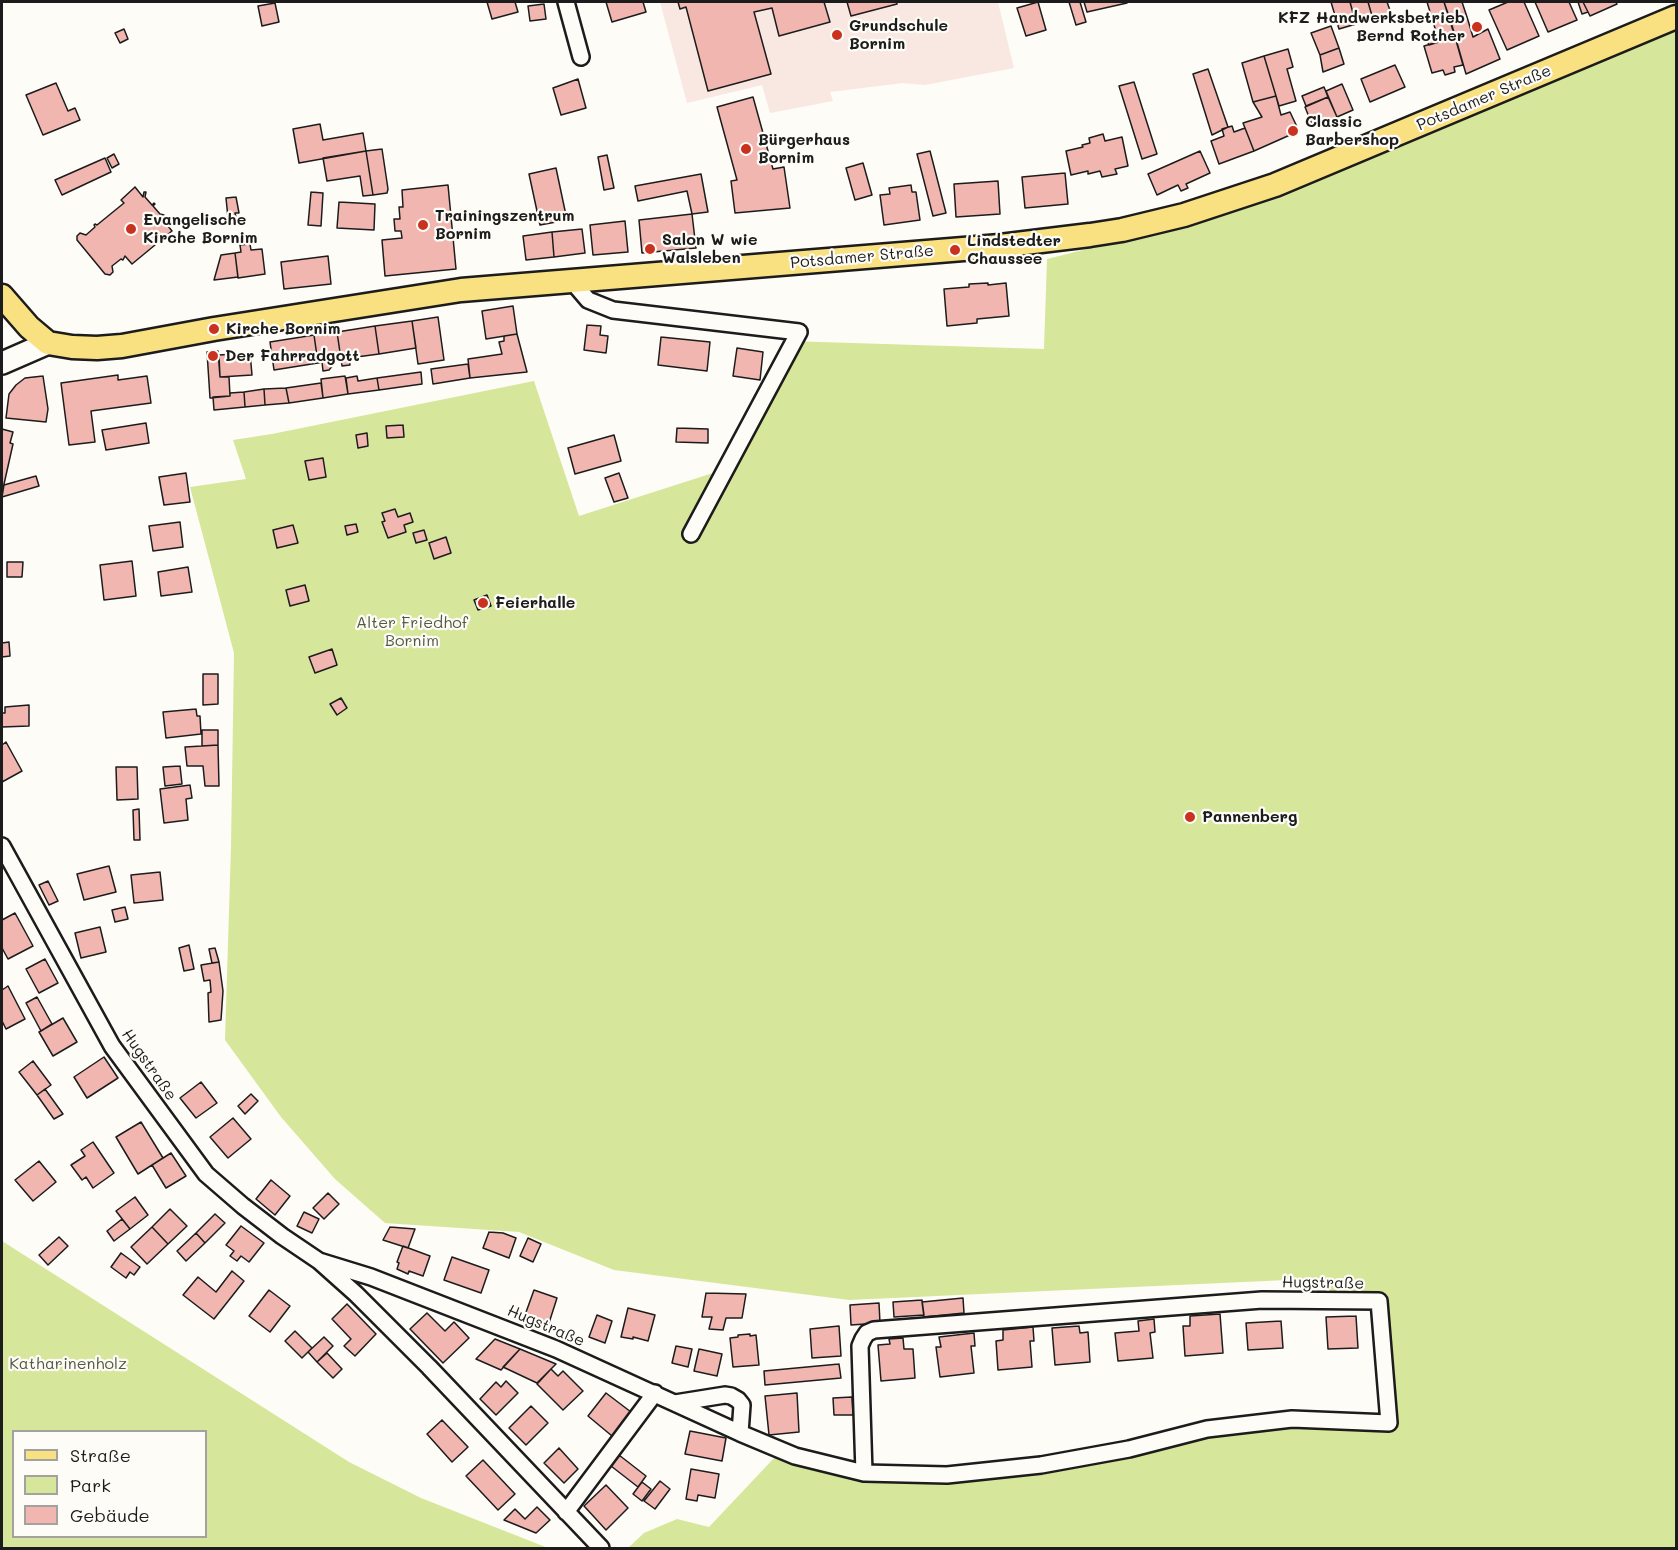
<!DOCTYPE html>
<meta charset="utf-8">
<style>
body{margin:0}
#map{position:relative;width:1678px;height:1550px;overflow:hidden;background:#fdfcf7;font-family:Mali,sans-serif}
canvas{display:block}
.frame{position:absolute;inset:0;border:3px solid #1c1c1c;pointer-events:none}
.legend{position:absolute;left:12px;top:1430px;width:195px;height:108px;box-sizing:border-box;background:#fdfcf7;border:2px solid #a3a29f;margin:0;padding:8px 10px;list-style:none;font-size:18px;color:#1c1c1c}
.legend li{display:flex;align-items:center;gap:12px;height:30px}
.legend b{width:30px;border:2px solid #a3a29f}
</style>
<div id="map">
<canvas width="1678" height="1550"></canvas>
<div class="frame"></div>
<ul class="legend">
<li><b style="height:8px;background:#f9e181"></b>Straße</li>
<li><b style="height:16px;background:#d6e69a"></b>Park</li>
<li><b style="height:16px;background:#f1b6b0"></b>Gebäude</li>
</ul>
</div>
<script>
const g = document.querySelector('canvas').getContext('2d');
g.lineJoin = 'round';
function paint(path, color) { g.fillStyle = color; g.fill(path, 'evenodd'); }
const poly = rows => new Path2D(rows.map(r => 'M' + r).join(''));
function stroke(path, color, width, dash) { g.strokeStyle = color; g.lineWidth = width; g.lineCap = dash ? 'butt' : 'round'; g.setLineDash(dash || []); g.stroke(path); }
function label(font, color, halo, rows, align = 'center') {
  g.font = font + ' Mali,sans-serif'; g.lineWidth = 4.5; g.setLineDash([]); g.textBaseline = 'middle'; g.strokeStyle = halo; g.fillStyle = color; for (const [text, x, y, turn = 0] of rows) {
    g.save(); g.translate(x, y); g.rotate((+turn || 0) * Math.PI / 180); g.textAlign = isNaN(turn) ? turn : align; if (halo) g.strokeText(text, 0, 0); g.fillText(text, 0, 0); g.restore();
  }
}
paint(poly([
 [660,2,998,2,1014,68,925,85,903,83,830,92,833,101,770,113,762,85,687,103]
]), '#f9e7e2');
paint(poly([
 [1676,30,1676,1548,628,1548,644,1533,677,1519,709,1527,776,1456,864,1473,947,1475,1207,1429,1388,1423,1379,1302,1287,1280,849,1300,614,1270,519,1232,385,1223,335,1179,281,1117,225,1040,231,847,234,653,190,487,246,479,233,440,272,434,534,381,579,516,716,472,788,341,1044,349,1047,259,1236,212],
 [2,1241,349,1462,421,1498,548,1548,2,1548],
 [14,1432,206,1432,206,1536,14,1536]
]), '#d6e69a');
const building = poly([
 [487,2,515,2,518,12,492,19,487,2],
 [606,2,643,2,646,12,612,22,606,2],
 [678,2,824,2,830,22,779,36,772,8,754,12,771,74,708,91,686,7,680,9,678,2],
 [847,2,897,2,897,4,851,16,847,2],
 [1038,2,1046,30,1026,36,1017,8,1038,2],
 [1069,2,1080,2,1086,22,1076,25,1069,2],
 [1084,2,1127,2,1127,3,1087,12,1084,2],
 [1331,2,1350,2,1356,24,1339,29,1331,2],
 [1350,2,1368,2,1373,19,1356,24,1350,2],
 [1368,2,1387,2,1391,13,1373,19,1368,2],
 [1427,2,1444,2,1455,37,1429,45,1426,38,1437,35,1427,2],
 [1444,2,1462,2,1467,17,1451,22,1444,2],
 [1508,2,1524,2,1539,36,1507,50,1489,10,1508,2],
 [1535,2,1569,2,1577,20,1548,32,1535,2],
 [1578,2,1583,2,1588,12,1582,14,1578,2],
 [1583,2,1616,2,1617,4,1590,16,1583,2],
 [275,3,279,22,262,26,258,6,275,3],
 [544,4,546,19,530,21,528,6,544,4],
 [1467,17,1473,37,1488,29,1500,59,1466,74,1451,22,1467,17],
 [1331,26,1339,48,1320,55,1311,33,1331,26],
 [124,29,128,39,120,43,115,33,124,29],
 [1455,37,1463,65,1454,67,1455,72,1445,75,1443,70,1432,73,1424,46,1455,37],
 [1339,48,1344,64,1323,72,1320,55,1339,48],
 [1288,49,1293,67,1287,69,1296,101,1279,106,1264,56,1288,49],
 [1264,56,1276,96,1253,102,1242,63,1264,56],
 [1395,65,1405,87,1370,102,1361,79,1395,65],
 [1208,69,1228,127,1212,135,1193,74,1208,69],
 [578,79,586,108,561,115,553,88,578,79],
 [1134,82,1157,154,1142,159,1119,86,1134,82],
 [56,83,68,111,75,108,80,120,43,135,26,95,56,83],
 [1342,84,1353,110,1337,117,1326,91,1342,84],
 [1324,87,1328,97,1306,106,1302,96,1324,87],
 [1276,96,1281,115,1290,112,1299,131,1254,151,1243,123,1262,117,1253,102,1276,96],
 [753,97,773,169,784,167,790,208,735,213,731,181,737,180,717,107,753,97],
 [1328,97,1337,117,1313,127,1305,107,1328,97],
 [320,124,323,140,363,133,366,151,299,163,293,129,320,124],
 [1232,126,1234,132,1245,128,1254,151,1219,164,1211,141,1224,136,1222,129,1232,126],
 [1103,134,1105,141,1122,137,1128,166,1115,169,1117,174,1102,177,1100,171,1088,174,1088,171,1071,175,1066,151,1083,147,1082,145,1090,143,1089,138,1103,134],
 [382,149,388,189,387,193,373,195,366,151,382,149],
 [366,151,373,195,363,196,360,176,327,181,323,158,366,151],
 [930,151,946,213,933,216,917,154,930,151],
 [1200,151,1210,173,1186,184,1188,188,1181,191,1178,185,1157,195,1148,174,1200,151],
 [114,154,119,164,112,168,107,158,114,154],
 [607,155,614,188,604,190,598,157,607,155],
 [105,158,111,172,62,195,55,180,105,158],
 [863,163,872,195,855,200,846,168,863,163],
 [556,168,567,220,540,225,529,174,556,168],
 [1065,173,1068,204,1025,208,1022,177,1065,173],
 [701,174,708,212,692,214,687,191,638,201,635,186,701,174],
 [998,181,1000,214,956,217,954,184,998,181],
 [448,185,456,269,385,276,382,240,402,238,401,231,395,231,394,219,400,219,399,207,403,207,402,190,448,185],
 [911,185,912,192,916,192,920,220,884,225,880,195,890,194,889,188,911,185],
 [135,187,143,197,144,192,146,192,145,197,152,205,154,203,155,204,153,206,160,214,164,215,164,217,160,216,172,231,132,264,125,256,123,260,121,259,112,266,113,272,110,275,105,274,77,240,77,236,80,233,86,235,95,227,94,225,95,224,97,225,124,203,121,200,135,187],
 [311,192,323,193,321,226,308,225,311,192],
 [236,197,239,213,235,213,236,217,228,218,226,198,236,197],
 [339,202,375,204,374,230,337,228,339,202],
 [692,214,696,248,642,253,639,220,692,214],
 [625,221,628,252,593,255,590,225,625,221],
 [582,229,585,253,554,257,552,232,582,229],
 [552,232,554,257,526,260,523,236,552,232],
 [250,244,251,250,262,249,265,274,238,278,235,253,241,252,240,245,250,244],
 [235,253,238,277,214,280,221,255,235,253],
 [328,256,331,284,284,289,281,262,328,256],
 [988,283,988,285,1006,283,1009,316,977,319,977,323,947,326,944,289,969,287,969,284,988,283],
 [513,306,517,334,486,339,482,311,513,306],
 [438,317,444,360,418,364,412,321,438,317],
 [412,321,416,348,379,354,375,326,412,321],
 [587,325,601,326,600,335,608,336,606,353,584,350,587,325],
 [375,326,379,354,349,358,350,365,342,366,337,332,375,326],
 [337,332,341,359,333,361,334,364,329,370,323,371,322,362,318,363,314,335,337,332],
 [517,334,527,372,470,378,468,359,502,354,499,342,504,341,504,336,517,334],
 [314,335,318,363,274,370,270,342,314,335],
 [661,337,710,342,707,371,658,365,661,337],
 [737,348,763,352,760,380,733,376,737,348],
 [218,351,220,377,229,377,230,396,210,398,207,352,218,351],
 [250,353,252,375,220,377,219,355,250,353],
 [468,364,470,378,433,384,431,369,468,364],
 [421,372,422,384,379,390,377,378,421,372],
 [118,375,118,380,147,376,151,403,91,411,95,442,69,445,61,383,118,375],
 [43,376,48,409,46,422,6,418,9,394,16,385,25,378,43,376],
 [345,376,348,394,323,398,321,379,345,376],
 [357,376,358,381,377,378,379,390,348,394,346,378,357,376],
 [321,383,323,398,289,403,286,388,321,383],
 [286,388,289,403,265,405,264,389,286,388],
 [264,389,265,405,245,407,244,392,264,389],
 [244,392,245,407,214,410,213,397,230,396,230,393,244,392],
 [146,423,149,443,106,450,102,430,146,423],
 [403,425,404,437,387,438,386,426,403,425],
 [677,428,708,429,708,443,676,442,677,428],
 [2,429,13,432,10,443,13,444,2,493,2,429],
 [367,433,368,446,358,448,356,435,367,433],
 [614,435,621,461,575,474,568,448,614,435],
 [323,458,326,477,309,480,305,461,323,458],
 [186,473,190,502,164,505,159,477,186,473],
 [619,473,628,498,614,502,605,478,619,473],
 [36,476,39,486,2,497,4,485,36,476],
 [395,509,398,517,410,513,413,522,404,525,406,532,388,538,382,522,385,521,382,513,395,509],
 [180,522,183,547,153,551,149,526,180,522],
 [356,524,358,532,347,535,345,526,356,524],
 [293,525,298,543,277,548,273,530,293,525],
 [424,530,427,540,416,543,413,533,424,530],
 [446,537,451,553,434,559,429,543,446,537],
 [132,561,136,596,104,600,100,565,132,561],
 [7,562,23,562,22,577,7,577,7,562],
 [188,567,192,592,161,596,158,572,188,567],
 [305,585,309,601,290,606,286,590,305,585],
 [487,595,491,606,478,610,474,600,487,595],
 [9,642,10,656,2,657,2,643,9,642],
 [332,649,337,665,315,673,309,657,332,649],
 [203,674,218,674,218,704,203,705,203,674],
 [341,698,347,708,337,715,330,704,341,698],
 [29,705,29,726,2,727,2,713,5,713,5,707,29,705],
 [196,709,197,716,200,716,201,734,166,738,163,712,196,709],
 [202,730,218,730,218,745,202,746,202,730],
 [6,742,22,771,2,782,2,745,6,742],
 [218,745,219,786,205,786,203,766,187,766,185,747,218,745],
 [180,766,182,784,165,786,163,767,180,766],
 [116,767,137,767,138,799,117,800,116,767],
 [190,785,192,798,186,799,188,820,164,823,160,789,190,785],
 [139,809,140,840,134,840,133,810,139,809],
 [109,866,116,892,84,900,77,874,109,866],
 [160,872,163,900,134,903,131,875,160,872],
 [48,881,58,901,49,905,39,885,48,881],
 [125,907,128,919,115,922,112,910,125,907],
 [15,913,33,946,8,959,2,948,2,920,15,913],
 [100,927,106,952,81,958,75,933,100,927],
 [189,945,194,969,184,971,179,948,189,945],
 [215,948,219,962,212,963,209,949,215,948],
 [45,959,58,983,39,993,26,969,45,959],
 [219,962,223,991,221,1020,209,1022,208,993,211,992,210,980,204,981,201,965,219,962],
 [8,986,25,1019,6,1029,2,1021,2,990,8,986],
 [37,997,52,1024,41,1031,26,1003,37,997],
 [63,1018,77,1042,53,1056,39,1032,63,1018],
 [104,1057,118,1078,87,1098,74,1077,104,1057],
 [33,1061,51,1085,37,1095,19,1072,33,1061],
 [201,1082,217,1103,196,1118,180,1098,201,1082],
 [45,1089,63,1114,54,1119,37,1095,45,1089],
 [251,1094,258,1101,245,1114,238,1106,251,1094],
 [233,1118,251,1139,228,1158,210,1137,233,1118],
 [141,1122,163,1158,138,1174,116,1137,141,1122],
 [93,1142,114,1173,93,1188,86,1177,82,1180,71,1165,85,1156,81,1150,93,1142],
 [171,1153,186,1176,166,1188,152,1165,171,1153],
 [39,1161,56,1182,33,1201,15,1180,39,1161],
 [271,1180,290,1196,275,1215,256,1199,271,1180],
 [328,1193,339,1204,324,1219,313,1208,328,1193],
 [135,1197,148,1215,130,1229,116,1211,135,1197],
 [170,1209,187,1226,168,1244,152,1227,170,1209],
 [304,1212,319,1219,312,1233,297,1226,304,1212],
 [215,1214,225,1223,205,1243,196,1233,215,1214],
 [122,1219,130,1229,114,1241,107,1231,122,1219],
 [241,1226,264,1243,249,1262,241,1256,237,1261,230,1256,234,1251,226,1245,241,1226],
 [152,1227,168,1244,147,1264,131,1247,152,1227],
 [390,1227,415,1229,408,1248,383,1240,390,1227],
 [489,1232,503,1233,516,1238,509,1258,483,1248,489,1232],
 [196,1233,205,1243,186,1261,177,1251,196,1233],
 [59,1237,68,1246,48,1265,39,1255,59,1237],
 [528,1238,541,1244,533,1262,520,1256,528,1238],
 [403,1246,430,1256,423,1276,409,1271,408,1274,397,1269,399,1263,397,1262,403,1246],
 [121,1253,140,1267,134,1275,130,1272,126,1278,111,1267,121,1253],
 [452,1257,489,1270,481,1293,444,1280,452,1257],
 [232,1271,244,1281,214,1319,183,1295,198,1277,216,1292,232,1271],
 [269,1290,290,1306,270,1332,249,1316,269,1290],
 [534,1290,557,1298,549,1323,525,1315,534,1290],
 [706,1293,746,1294,742,1318,726,1318,723,1330,709,1329,712,1317,702,1317,706,1293],
 [963,1298,964,1313,924,1317,922,1302,963,1298],
 [922,1300,924,1315,894,1317,893,1302,922,1300],
 [879,1303,880,1323,851,1325,850,1305,879,1303],
 [347,1304,376,1334,355,1356,344,1346,351,1339,332,1319,347,1304],
 [628,1308,655,1315,648,1341,633,1337,633,1339,621,1337,628,1308],
 [427,1313,445,1331,454,1322,469,1338,443,1363,410,1329,427,1313],
 [1220,1314,1223,1353,1185,1356,1183,1326,1190,1326,1190,1316,1220,1314],
 [597,1315,612,1321,605,1343,589,1337,597,1315],
 [1356,1316,1358,1348,1328,1349,1326,1317,1356,1316],
 [1154,1319,1155,1332,1150,1333,1153,1358,1118,1361,1115,1333,1139,1331,1138,1321,1154,1319],
 [1281,1321,1283,1348,1248,1350,1246,1323,1281,1321],
 [839,1326,841,1356,812,1358,810,1329,839,1326],
 [1079,1326,1080,1333,1088,1332,1090,1362,1055,1365,1052,1328,1079,1326],
 [1033,1327,1034,1341,1030,1341,1032,1367,998,1370,996,1341,1003,1340,1003,1330,1033,1327],
 [295,1331,312,1348,302,1358,285,1341,295,1331],
 [974,1333,975,1346,971,1346,974,1373,940,1377,936,1347,941,1347,939,1337,974,1333],
 [750,1334,750,1336,756,1335,759,1365,733,1367,730,1338,738,1337,738,1335,750,1334],
 [324,1337,333,1346,317,1362,308,1352,324,1337],
 [903,1338,904,1349,913,1349,915,1378,881,1381,878,1345,890,1344,889,1339,903,1338],
 [495,1339,520,1349,501,1370,476,1359,495,1339],
 [676,1346,692,1349,688,1367,672,1363,676,1346],
 [520,1349,556,1364,537,1383,503,1367,520,1349],
 [699,1349,722,1354,717,1376,694,1371,699,1349],
 [327,1353,342,1369,333,1378,317,1362,327,1353],
 [839,1364,841,1378,765,1385,764,1371,839,1364],
 [551,1369,558,1376,563,1371,583,1391,563,1410,537,1384,551,1369],
 [506,1381,518,1393,496,1415,480,1399,496,1382,501,1387,506,1381],
 [606,1393,631,1412,612,1436,588,1416,606,1393],
 [797,1393,799,1432,769,1435,765,1396,797,1393],
 [852,1397,853,1415,834,1415,833,1398,852,1397],
 [531,1406,548,1423,526,1445,509,1428,531,1406],
 [442,1420,468,1447,452,1462,427,1434,442,1420],
 [690,1431,726,1438,722,1461,685,1454,690,1431],
 [559,1448,578,1469,564,1483,544,1463,559,1448],
 [619,1455,646,1476,638,1487,611,1466,619,1455],
 [483,1460,515,1494,498,1510,466,1476,483,1460],
 [691,1469,719,1474,715,1498,698,1495,697,1501,686,1499,691,1469],
 [660,1481,670,1489,655,1509,644,1501,660,1481],
 [642,1482,651,1489,642,1501,633,1494,642,1482],
 [606,1485,628,1508,606,1530,584,1506,606,1485],
 [537,1507,550,1520,536,1533,504,1520,515,1509,525,1519,537,1507]
]);
paint(building, '#f1b6b0');
stroke(building, '#1c1c1c', 1.5);
const street = poly([
 [566,2,581,57],
 [571,280,588,300,613,310,799,332,691,534],
 [2,846,112,1046,206,1174,243,1206,282,1236,319,1261,356,1294,429,1367,601,1548],
 [319,1261,371,1277,556,1349,740,1433,795,1456,864,1473,947,1475,1041,1465,1129,1449,1207,1429,1292,1419,1389,1423,1379,1301,1262,1300,874,1330,867,1333,863,1339,860,1346,864,1473],
 [675,1403,725,1395,731,1396,738,1400,742,1405,740,1433],
 [566,1512,655,1393]
]);
const secondary = poly([
 [2,363,48,343]
]);
const primary = poly([
 [2,296,29,327,48,343,72,347,97,348,122,346,214,329,461,290,1000,246,1090,235,1122,230,1184,215,1275,185,1676,17]
]);
stroke(street, '#1c1c1c', 20);
stroke(secondary, '#1c1c1c', 26);
stroke(primary, '#1c1c1c', 27);
stroke(street, '#fdfcf7', 15);
stroke(secondary, '#fdfcf7', 21);
stroke(primary, '#f9e181', 22);
for (const [x, y, r, color] of [
 [1477,27,6,"#c8321e"],
 [837,35,6,"#c8321e"],
 [1293,131,6,"#c8321e"],
 [746,149,6,"#c8321e"],
 [423,225,6,"#c8321e"],
 [131,229,6,"#c8321e"],
 [650,249,6,"#c8321e"],
 [955,250,6,"#c8321e"],
 [214,329,6,"#c8321e"],
 [213,356,6,"#c8321e"],
 [483,603,6,"#c8321e"],
 [1190,817,6,"#c8321e"]
]) { const dot = new Path2D(); dot.arc(x, y, r, 0, 2 * Math.PI); g.fillStyle = color; g.fill(dot); stroke(dot, '#fdfcf7', 2); }
label('bold 16px', '#1c1c1c', '#fdfcf7', [
 ["KFZ Handwerksbetrieb",1465,18,"right"],
 ["Bernd Rother",1465,36,"right"],
 ["Grundschule",849,26],
 ["Bornim",849,44],
 ["Classic",1305,122],
 ["Barbershop",1305,140],
 ["Bürgerhaus",758,140],
 ["Bornim",758,158],
 ["Trainingszentrum",435,216],
 ["Bornim",435,234],
 ["Evangelische",143,220],
 ["Kirche Bornim",143,238],
 ["Salon W wie",662,240],
 ["Walsleben",662,258],
 ["Lindstedter",967,241],
 ["Chaussee",967,259],
 ["Kirche Bornim",226,329],
 ["Der Fahrradgott",225,356],
 ["Feierhalle",495,603],
 ["Pannenberg",1202,817]
], 'left');
label('16px', '#1c1c1c', '#fdfcf7', [
 ["Potsdamer Straße",1484,98,-23],
 ["Potsdamer Straße",862,257,-5],
 ["Hugstraße",149,1065,55],
 ["Hugstraße",1323,1283,1],
 ["Hugstraße",546,1326,23]
]);
label('16px', '#545942', '#fdfcf7', [
 ["Alter Friedhof",412,623],
 ["Bornim",412,641],
 ["Katharinenholz",68,1364]
]);
</script>
